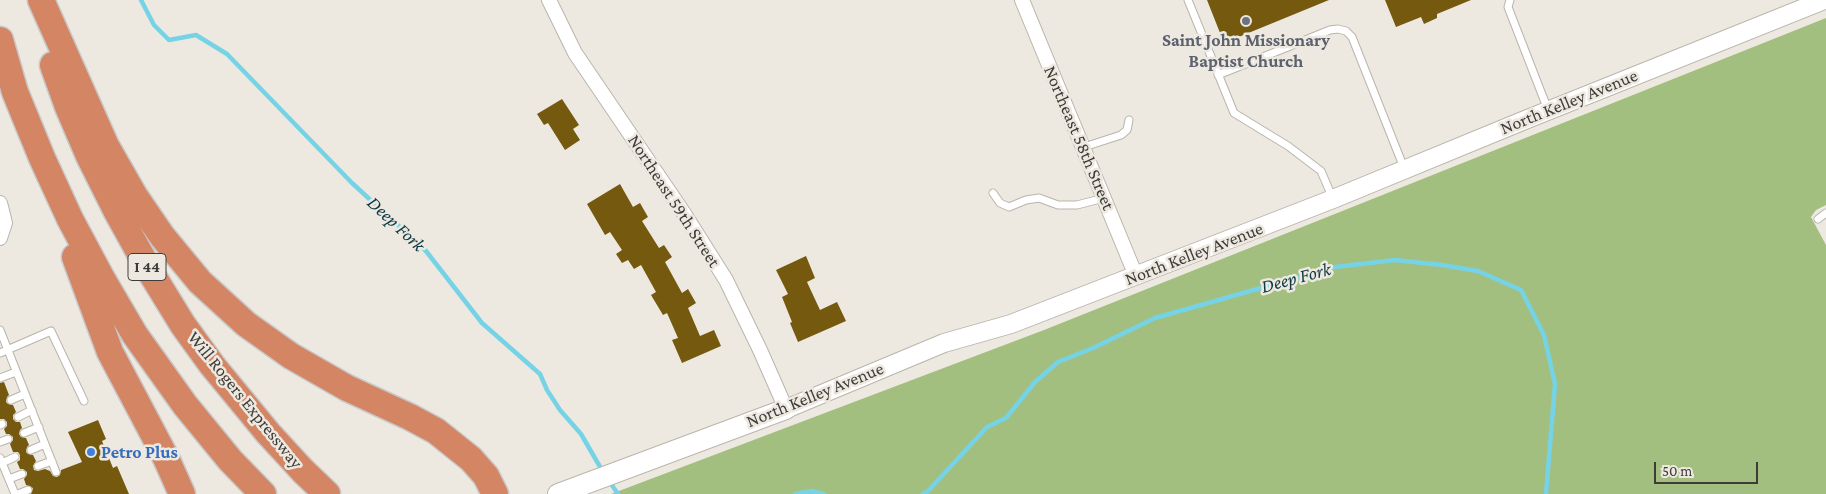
<!DOCTYPE html>
<style>
body{margin:0}
#map{position:relative;width:1826px;height:494px;overflow:hidden;background:#eee9e0;font-family:"Crimson Pro",serif}
canvas{display:block}
.scale{position:absolute;left:1654px;top:462px;width:104px;height:22px;box-sizing:border-box;border:2px solid #3e3c39;border-top:0;padding-left:6px;font-size:15px;line-height:18px;white-space:nowrap;color:#3e3c39;-webkit-text-stroke:4px #eee9e0;paint-order:stroke}
</style>
<div id="map">
<canvas width="1826" height="494"></canvas>
<div class="scale">50 m</div>
</div>
<script>
const g = document.querySelector('canvas').getContext('2d');
g.lineJoin = 'round';
function paint(path, color) { g.fillStyle = color; g.fill(path, 'evenodd'); }
const poly = rows => new Path2D(rows.map(r => 'M' + r).join(''));
function stroke(path, color, width, dash) { g.strokeStyle = color; g.lineWidth = width; g.lineCap = dash ? 'butt' : 'round'; g.setLineDash(dash || []); g.stroke(path); }
function label(font, color, halo, rows, align = 'center') {
  g.font = font + ' "Crimson Pro",serif'; g.lineWidth = 5; g.setLineDash([]); g.textBaseline = 'middle'; g.strokeStyle = halo; g.fillStyle = color; for (const [text, x, y, turn = 0] of rows) {
    g.save(); g.translate(x, y); g.rotate((+turn || 0) * Math.PI / 180); g.textAlign = isNaN(turn) ? turn : align; if (halo) g.strokeText(text, 0, 0); g.fillText(text, 0, 0); g.restore();
  }
}
paint(poly([
 [1826,18,1826,205,1816,210,1811,217,1826,245,1826,494,611,494,1044,330]
]), '#a2bf80');
stroke(poly([
 [141,0,154,25,169,40,196,35,227,54,352,183,426,251,482,323,540,374,547,390,560,410,581,434,603,472],
 [609,481,618,494],
 [795,494,811,491,824,494],
 [923,494,928,491,987,427,1006,418,1035,382,1058,362,1093,348,1155,318,1335,267,1395,260,1442,265,1478,271,1521,290,1544,335,1555,384,1546,494]
]), '#76d3e6', 4.5);
paint(poly([
 [1207,0,1329,0,1224,43],
 [1385,0,1471,0,1437,14,1437,18,1424,24,1421,17,1396,27],
 [562,99,579,125,573,129,580,140,565,150,548,123,544,125,537,114],
 [620,184,633,207,640,203,648,217,642,221,659,248,664,245,672,257,665,262,682,293,688,289,696,303,688,308,700,336,714,330,721,346,682,363,672,340,678,338,667,313,663,315,651,295,656,292,641,265,634,269,628,260,622,263,616,254,622,250,610,232,605,235,587,204],
 [806,256,815,278,807,282,820,310,837,302,846,321,798,342,790,323,792,322,782,297,788,294,776,270],
 [4,382,9,395,7,397,6,402,8,404,13,405,16,412,13,415,13,419,16,422,20,422,22,428,20,430,19,434,21,437,26,438,29,445,27,447,26,452,28,454,33,455,36,461,33,466,34,470,38,471,45,469,50,471,53,476,57,477,60,475,61,470,82,462,68,432,98,420,106,439,102,441,113,468,117,466,129,494,31,494,33,488,26,485,24,479,27,475,27,472,23,469,20,469,17,462,20,460,20,455,18,452,13,452,10,444,13,440,13,437,9,434,6,434,4,429,7,426,7,422,4,419,0,419,0,383]
]), '#74590f');
const service = poly([
 [1188,0,1234,113,1288,146,1321,171,1333,199],
 [1510,0,1508,7,1548,110],
 [1218,75,1330,30,1338,29,1346,31,1352,37,1404,168],
 [1084,147,1121,135,1127,130,1129,120],
 [993,193,1000,203,1009,207,1026,200,1039,198,1058,205,1077,205,1104,198],
 [1818,219,1826,213],
 [0,330,56,472],
 [0,353,51,331,84,401],
 [0,378,16,372],
 [11,400,25,394],
 [18,417,32,410],
 [0,425,2,424],
 [24,433,39,427],
 [0,442,8,439],
 [31,450,45,444],
 [0,458,15,494],
 [2,463,15,457],
 [38,466,52,461],
 [9,479,22,474],
 [18,494,28,490]
]);
const minor = poly([
 [549,0,575,53,685,215,726,280,760,350,786,409],
 [1022,0,1136,276],
 [0,203,5,223,0,238]
]);
const tertiary = poly([
 [786,409,944,343,1011,324,1333,199,1525,120,1824,0]
]);
const secondary = poly([
 [558,494,786,409]
]);
const motorway = poly([
 [41,0,106,146,134,195,162,236,200,282,246,324,291,356,347,388,410,417,436,431,471,459,486,476,495,494],
 [0,40,15,92,42,158,70,219,101,277,135,335,185,405,230,460,263,494],
 [53,65,68,107,89,156,117,212,148,268,183,325,212,365,268,433,303,471,327,494],
 [75,257,110,352,166,458,182,494]
]);
stroke(service, '#b9b5ac', 9);
stroke(minor, '#b9b5ac', 16);
stroke(tertiary, '#b9b5ac', 20);
stroke(secondary, '#b9b5ac', 22);
stroke(motorway, '#c9c8c8', 29);
stroke(service, '#fff', 7);
stroke(minor, '#fff', 14);
stroke(tertiary, '#fff', 18);
stroke(secondary, '#fff', 20);
stroke(motorway, '#d48564', 26);
for (const [x, y, r, color] of [
 [1246,21,5,"#6b7280"],
 [91,452,5,"#3f7fe0"]
]) { const dot = new Path2D(); dot.arc(x, y, r, 0, 2 * Math.PI); g.fillStyle = color; g.fill(dot); stroke(dot, '#eee9e0', 2); }
for (const [x, y, w] of [
 [147,267,38]
]) { const box = new Path2D(); box.roundRect(x - w / 2, y - 13.5, w, 27, 4); g.fillStyle = '#eee9e0'; g.fill(box); stroke(box, '#3e3c39', 1); }
label('bold 16px', '#3e3c39', null, [
 ["I 44",147,267]
]);
label('bold 18px', '#5b616d', '#eee9e0', [
 ["Saint John Missionary",1246,40],
 ["Baptist Church",1246,61]
]);
label('18px', '#3e3c39', '#eee9e0', [
 ["North Kelley Avenue",1569,102,-22],
 ["Northeast 58th Street",1079,138,67],
 ["Northeast 59th Street",674,201,57],
 ["North Kelley Avenue",1194,254,-21],
 ["North Kelley Avenue",815,395,-22],
 ["Will Rogers Expressway",245,400,51]
]);
label('bold 18px', '#366cbe', '#eee9e0', [
 ["Petro Plus",101,452]
], 'left');
label('italic 19px', '#0d3a42', '#eee9e0', [
 ["Deep Fork",396,224,43],
 ["Deep Fork",1296,278,-15]
]);
</script>
